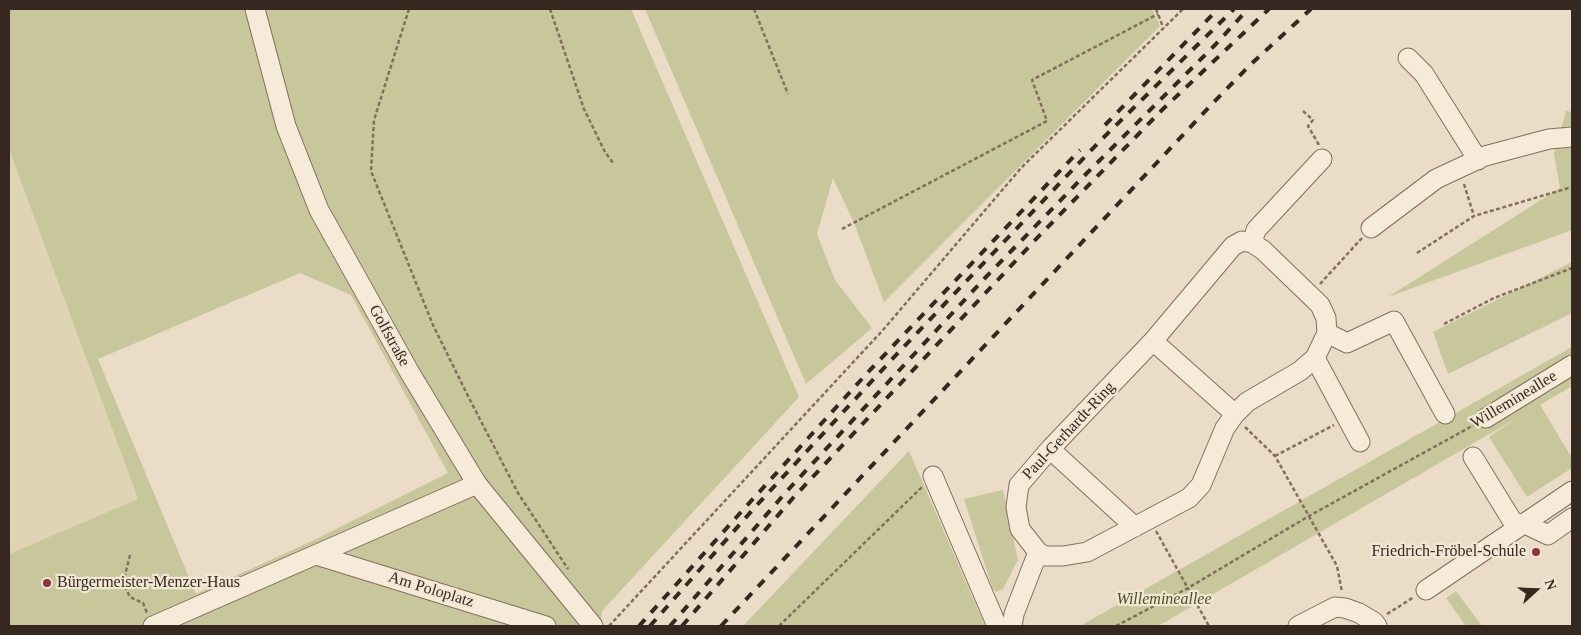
<!DOCTYPE html>
<meta charset="utf-8">
<style>
body{margin:0}
#map{position:relative;width:1581px;height:635px;overflow:hidden;background:#eadcc6;font-family:"Times New Roman",serif}
canvas{display:block}
.frame{position:absolute;inset:0;border:10px solid #362820;pointer-events:none}
.north{position:absolute;left:1511px;top:565px;width:50px;height:50px;-webkit-text-stroke:4px #f2e7d5;paint-order:stroke;rotate:70deg;font-size:14px;font-weight:700;line-height:20px;text-align:center;color:#362820}
.north::after{content:'';display:block;margin:auto;width:18px;height:22px;background:#362820;clip-path:polygon(50% 0,100% 100%,50% 72%,0 100%)}
</style>
<div id="map">
<canvas width="1581" height="635"></canvas>
<div class="frame"></div>
<div class="north">N</div>
</div>
<script>
const g = document.querySelector('canvas').getContext('2d');
g.lineJoin = 'round';
function paint(path, color) { g.fillStyle = color; g.fill(path, 'evenodd'); }
const poly = rows => new Path2D(rows.map(r => 'M' + r).join(''));
function stroke(path, color, width, dash) { g.strokeStyle = color; g.lineWidth = width; g.lineCap = dash ? 'butt' : 'round'; g.setLineDash(dash || []); g.stroke(path); }
function label(font, color, halo, rows, align = 'center') {
  g.font = font + ' "Times New Roman",serif'; g.lineWidth = 4.5; g.setLineDash([]); g.textBaseline = 'middle'; g.strokeStyle = halo; g.fillStyle = color; for (const [text, x, y, turn = 0] of rows) {
    g.save(); g.translate(x, y); g.rotate((+turn || 0) * Math.PI / 180); g.textAlign = isNaN(turn) ? turn : align; if (halo) g.strokeText(text, 0, 0); g.fillText(text, 0, 0); g.restore();
  }
}
paint(poly([
 [9,149,138,499,9,554]
]), '#dfd4b4');
paint(poly([
 [9,9,631,9,799,397,602,611,600,626,9,626,9,554,138,499,9,149],
 [300,273,351,295,448,473,312,541,196,594,98,359],
 [645,9,1152,9,1160,26,884,302,854,223,833,178,817,234,835,280,872,328,806,384],
 [1566,111,1572,112,1572,230,1388,297,1560,188,1554,154],
 [1572,262,1572,313,1448,374,1433,332],
 [1572,347,1572,386,1540,405,1572,458,1572,468,1527,497,1489,437,1517,418,1158,626,1080,626],
 [909,451,985,626,743,626],
 [1003,490,1018,560,1003,589,996,592,992,587,964,499],
 [1456,591,1482,626,1466,626,1446,598]
]), '#c7c79b');
const minor = poly([
 [255,9,286,126,319,210,410,373,477,484,593,626],
 [1408,58,1424,74,1478,160],
 [1371,228,1436,179,1485,156,1549,139,1572,137],
 [1252,243,1263,250,1320,305,1326,318,1327,333,1315,358,1300,371,1247,402,1235,414,1225,428,1201,485,1189,498,1087,552,1063,556,1045,556,1038,552,1020,529,1016,507,1019,485,1050,449,1153,341,1233,246,1242,241,1252,243,1256,230,1322,159],
 [1327,333,1347,343,1394,321,1445,414],
 [1153,341,1235,414],
 [1315,358,1360,442],
 [1486,418,1572,365],
 [1050,449,1135,527],
 [1473,457,1516,527],
 [933,476,997,626],
 [1523,523,1548,535,1572,518],
 [316,555,546,626],
 [1426,590,1572,491],
 [153,626,477,484],
 [1012,626,1014,614,1038,552],
 [1298,626,1335,607,1345,608,1359,613,1374,622,1377,626]
]);
stroke(minor, '#846e5e', 21);
stroke(poly([
 [409,9,374,120,371,171,433,325,469,398,518,493,568,569],
 [550,9,584,109,605,152,613,163],
 [754,9,788,94],
 [1156,9,1163,27],
 [1303,111,1313,120,1308,126,1319,145],
 [1464,184,1474,216],
 [842,229,1047,121,1032,80,1158,14],
 [1417,253,1474,216,1572,187],
 [1320,284,1362,238],
 [1444,324,1494,298,1572,268],
 [1245,427,1275,456,1337,566,1342,592],
 [1275,456,1334,425],
 [1156,531,1209,626],
 [130,555,123,583,130,597,143,603,147,613],
 [1387,614,1414,597],
 [609,626,883,330,1021,168,1183,9],
 [779,626,922,487],
 [1116,626,1188,588,1309,516,1474,425]
]), '#846e5e', 2.5, [4, 2.5]);
stroke(minor, '#f6ead9', 19);
stroke(poly([
 [1105,125,1218,9],
 [639,626,742,511,870,370,1080,150],
 [650,626,756,506,896,355,1101,140,1234,9],
 [670,626,787,491,984,279,1087,173,1215,45,1248,9],
 [682,626,793,498,1039,236,1162,110,1269,9],
 [721,626,1213,103,1249,66,1311,9]
]), '#362820', 4, [9, 9]);
for (const [x, y, r, color] of [
 [1536,552,5,"#8d333d"],
 [47,583,5,"#8d333d"]
]) { const dot = new Path2D(); dot.arc(x, y, r, 0, 2 * Math.PI); g.fillStyle = color; g.fill(dot); stroke(dot, '#f2e7d5', 2); }
label('16px', '#362820', '#f2e7d5', [
 ["Golfstraße",389,336,61],
 ["Willemineallee",1514,400,-31],
 ["Paul-Gerhardt-Ring",1069,431,-47],
 ["Am Poloplatz",431,590,17]
]);
label('16px', '#362820', '#f2e7d5', [
 ["Friedrich-Fröbel-Schule",1526,552],
 ["Bürgermeister-Menzer-Haus",57,583,"left"]
], 'right');
label('italic 16px', '#4a5028', '#f2e7d5', [
 ["Willemineallee",1164,600]
]);
</script>
